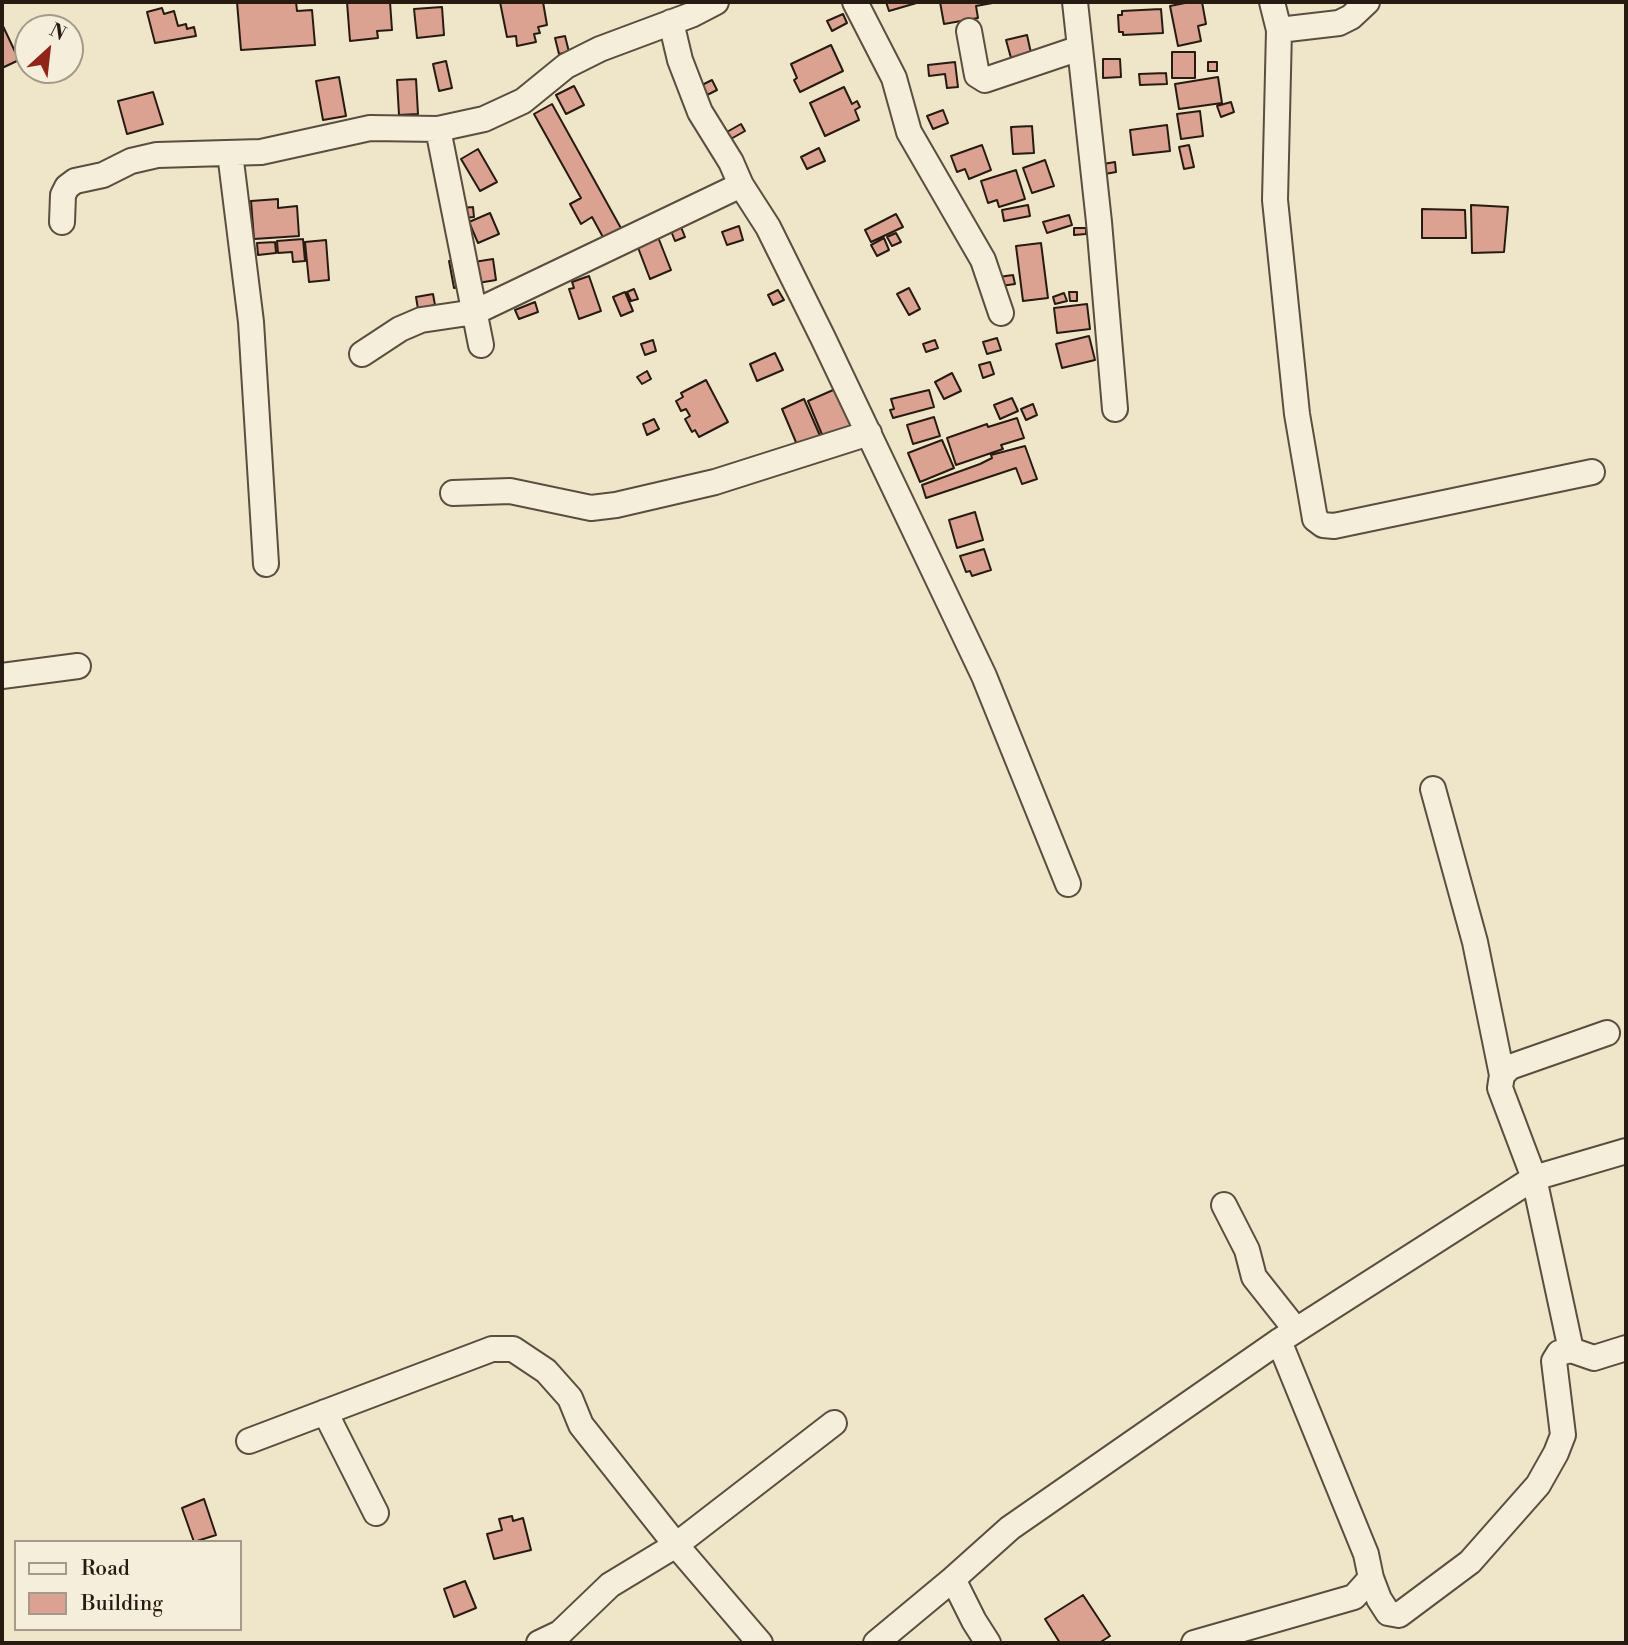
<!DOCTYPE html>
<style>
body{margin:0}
#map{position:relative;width:1628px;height:1645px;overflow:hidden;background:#efe5c8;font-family:"Libre Bodoni",serif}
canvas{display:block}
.frame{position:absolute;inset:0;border:4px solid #271b11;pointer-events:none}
.legend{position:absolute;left:14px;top:1540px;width:228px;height:91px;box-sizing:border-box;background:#f5eedb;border:2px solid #a39a8a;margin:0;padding:9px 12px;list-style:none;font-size:21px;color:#271b11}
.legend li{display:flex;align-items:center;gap:14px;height:35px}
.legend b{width:35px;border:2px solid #a39a8a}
.north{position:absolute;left:14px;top:14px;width:70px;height:70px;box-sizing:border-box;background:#f5eedb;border:2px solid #a39a8a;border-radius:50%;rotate:27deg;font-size:19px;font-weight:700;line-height:28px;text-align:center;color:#271b11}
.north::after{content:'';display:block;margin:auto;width:24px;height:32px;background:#8f2418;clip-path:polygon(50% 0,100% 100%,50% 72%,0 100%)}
</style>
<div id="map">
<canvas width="1628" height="1645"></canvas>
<div class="frame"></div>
<ul class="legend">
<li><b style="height:9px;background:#f5eedb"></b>Road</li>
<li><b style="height:19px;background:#dba191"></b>Building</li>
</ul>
<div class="north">N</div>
</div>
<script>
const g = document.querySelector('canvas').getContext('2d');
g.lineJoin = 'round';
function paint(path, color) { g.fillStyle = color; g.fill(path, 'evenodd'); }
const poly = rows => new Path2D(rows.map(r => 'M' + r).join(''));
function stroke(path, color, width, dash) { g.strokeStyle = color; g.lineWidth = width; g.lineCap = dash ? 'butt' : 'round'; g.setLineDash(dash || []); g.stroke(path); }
const building = poly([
 [237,2,296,2,297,11,312,10,315,45,241,50,237,2],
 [347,2,390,2,392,30,377,31,378,38,350,41,347,2],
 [500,2,543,2,547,25,538,27,540,33,534,34,536,42,517,46,516,36,507,37,500,2],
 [886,2,920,2,889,11,886,2],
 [940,2,998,2,976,6,978,18,944,24,940,2],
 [1190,2,1202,2,1206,24,1198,26,1201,41,1178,46,1170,6,1190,2],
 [442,7,444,35,417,38,414,9,442,7],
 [162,8,164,14,174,11,178,26,186,24,187,29,194,27,196,36,155,43,147,12,162,8],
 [1161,9,1163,33,1123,35,1123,32,1119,32,1118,15,1122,15,1122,11,1161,9],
 [843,14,847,23,832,31,827,21,843,14],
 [2,24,19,60,2,68,2,24],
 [1027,35,1031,53,1011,58,1006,40,1027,35],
 [565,36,569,52,559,54,555,38,565,36],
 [831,45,843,71,800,92,794,80,797,78,791,64,831,45],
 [1172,52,1195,52,1195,78,1172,78,1172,52],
 [1103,59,1120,59,1121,77,1103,78,1103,59],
 [446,61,452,88,439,91,433,64,446,61],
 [955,62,958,87,947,88,945,74,929,76,928,65,955,62],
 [1208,62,1217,62,1217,71,1208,71,1208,62],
 [1166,73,1167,84,1140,85,1139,74,1166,73],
 [339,77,346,116,323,120,316,81,339,77],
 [1218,77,1222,103,1179,109,1175,84,1218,77],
 [416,79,418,114,399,115,397,80,416,79],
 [712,80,717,90,705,96,700,86,712,80],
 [574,86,584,105,566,114,556,95,574,86],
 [844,87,852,104,857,101,860,107,855,110,859,120,825,136,810,103,844,87],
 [153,92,163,124,127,134,118,101,153,92],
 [1231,102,1234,112,1221,117,1217,106,1231,102],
 [552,104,622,230,604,239,592,217,581,224,570,204,581,198,534,114,552,104],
 [943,110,948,123,933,129,927,116,943,110],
 [1200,111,1203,136,1181,139,1177,114,1200,111],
 [741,124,745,131,729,140,725,133,741,124],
 [1167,125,1170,151,1133,155,1130,130,1167,125],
 [1032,126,1034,153,1013,154,1011,127,1032,126],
 [982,145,991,170,969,179,965,169,957,172,951,156,982,145],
 [1189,145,1194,167,1184,169,1179,147,1189,145],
 [819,148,825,161,807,169,801,157,819,148],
 [478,149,497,182,480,191,461,159,478,149],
 [1045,160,1054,186,1032,193,1023,168,1045,160],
 [1115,162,1116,172,1105,174,1103,164,1115,162],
 [1016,170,1025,199,999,207,997,200,988,203,981,181,1016,170],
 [278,199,278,208,297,206,299,236,254,239,251,201,278,199],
 [1028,205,1030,216,1004,221,1002,210,1028,205],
 [1471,205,1508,207,1504,252,1472,253,1471,205],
 [473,207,474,217,462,218,461,208,473,207],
 [1422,209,1465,210,1466,238,1422,238,1422,209],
 [490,213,499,234,478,243,469,222,490,213],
 [896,214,903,227,871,242,865,230,896,214],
 [1069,215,1072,225,1047,233,1043,222,1069,215],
 [739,226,743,240,727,245,722,232,739,226],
 [681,227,685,237,675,241,671,231,681,227],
 [1074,228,1086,228,1086,234,1074,235,1074,228],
 [896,233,901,242,892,246,887,237,896,233],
 [658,237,671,270,650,279,637,245,658,237],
 [884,238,889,250,877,256,871,245,884,238],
 [303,239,305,261,293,262,292,252,278,253,277,241,303,239],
 [326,240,329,280,309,282,305,242,326,240],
 [275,242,276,253,258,255,257,243,275,242],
 [1041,243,1048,298,1023,301,1016,246,1041,243],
 [460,259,465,286,454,288,449,261,460,259],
 [493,259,496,280,478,283,474,262,493,259],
 [1013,275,1015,284,1001,286,999,277,1013,275],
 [589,276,601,311,579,319,569,289,574,288,572,282,589,276],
 [909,288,920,309,909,315,897,294,909,288],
 [634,289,638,299,631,301,627,292,634,289],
 [778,290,784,300,773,305,768,295,778,290],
 [625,292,633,311,621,316,613,297,625,292],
 [1069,292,1077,292,1077,301,1070,301,1069,292],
 [1064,293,1067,301,1055,304,1053,297,1064,293],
 [433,294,435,305,418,309,416,297,433,294],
 [535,302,538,312,519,319,515,310,535,302],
 [1087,304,1090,329,1057,333,1054,308,1087,304],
 [1089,336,1095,360,1062,368,1056,344,1089,336],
 [997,338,1001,350,987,354,983,342,997,338],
 [653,340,656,351,645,355,641,344,653,340],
 [935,340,938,348,926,352,923,344,935,340],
 [775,353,783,370,757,381,750,364,775,353],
 [990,362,994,374,983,378,979,365,990,362],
 [647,371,651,379,642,384,637,377,647,371],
 [952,373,961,391,944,399,935,382,952,373],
 [706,380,728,422,699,437,695,430,692,432,685,419,690,416,686,409,681,411,676,401,683,397,681,393,706,380],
 [840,387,859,430,826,444,808,401,840,387],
 [929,390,934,407,893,418,890,410,894,409,891,399,929,390],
 [1012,398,1018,411,1000,419,994,405,1012,398],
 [804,399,821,438,798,447,782,409,804,399],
 [1033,404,1037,415,1026,420,1021,409,1033,404],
 [934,417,940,436,913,444,907,425,934,417],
 [1017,418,1024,438,1001,445,1003,449,956,465,947,438,987,424,988,427,1017,418],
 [654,419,659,429,647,435,643,424,654,419],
 [942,440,954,468,920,482,908,453,942,440],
 [1025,446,1037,479,1022,484,1016,468,926,498,922,485,980,464,992,458,991,455,1025,446],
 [975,512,983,540,957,548,949,520,975,512],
 [984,549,991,570,972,576,970,571,966,572,960,556,984,549],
 [204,1499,216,1535,194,1542,182,1508,204,1499],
 [512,1516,513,1521,523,1518,531,1550,494,1559,487,1534,502,1530,499,1519,512,1516],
 [465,1581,476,1608,454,1617,444,1589,465,1581],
 [1083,1595,1110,1636,1099,1643,1060,1643,1045,1619,1083,1595]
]);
paint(building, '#dba191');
stroke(building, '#271b11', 2);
const minor = poly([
 [855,2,894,78,909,132,983,260,1001,313],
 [1075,2,1099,222,1115,409],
 [1272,2,1279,30,1275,200,1297,414,1315,519,1323,525,1334,526,1592,472],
 [1279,30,1339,23,1351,17,1367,2],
 [969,31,977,75,985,80,1080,48],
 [438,129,481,345],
 [230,153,251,322,266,564],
 [741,185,768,227,823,338,984,676,1068,884],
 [62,222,63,195,67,187,75,181,103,175,131,161,157,155,261,152,370,128,438,129,484,119,523,101,566,66,600,49,691,15,716,2],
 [362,354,400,329,421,320,475,312,741,185,731,162,700,112,680,60,671,22],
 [453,493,510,491,591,508,616,505,715,482,869,433],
 [2,676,78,666],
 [1433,789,1475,942,1502,1075,1500,1088,1534,1178,1571,1350],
 [1502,1075,1510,1067,1607,1033],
 [1224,1205,1247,1250,1254,1277,1296,1330],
 [1279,1341,1366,1554,1371,1578,1379,1599,1388,1613,1399,1615,1470,1562,1538,1485,1556,1453,1563,1435,1554,1361,1559,1353,1571,1350,1594,1358,1626,1348],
 [325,1412,376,1513],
 [249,1441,492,1349,513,1349,546,1371,570,1398,581,1425,676,1545,760,1643],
 [539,1643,560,1633,610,1585,676,1545,834,1423],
 [876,1643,953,1579],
 [988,1643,974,1621,953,1579,1010,1528,1279,1341,1534,1178,1626,1151],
 [1194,1643,1354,1597,1371,1578]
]);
stroke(minor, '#594e3f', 28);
stroke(minor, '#f5eedb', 24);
</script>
